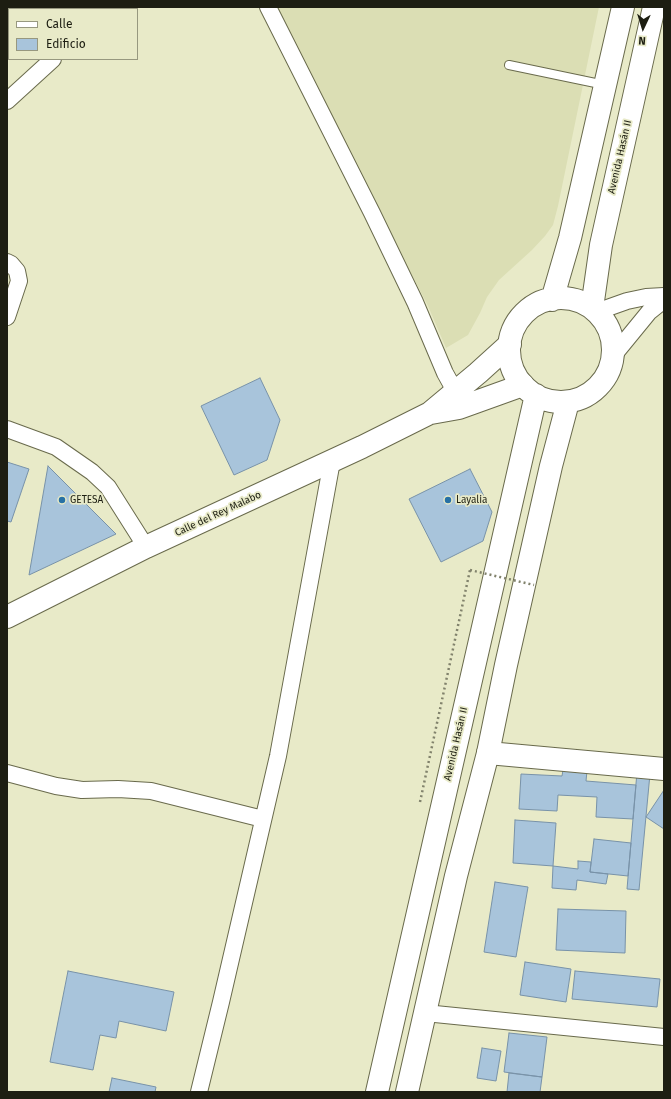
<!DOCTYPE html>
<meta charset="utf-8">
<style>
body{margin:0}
#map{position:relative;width:671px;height:1099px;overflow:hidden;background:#e8eac8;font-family:"Fira Sans",sans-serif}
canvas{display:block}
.frame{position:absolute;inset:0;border:8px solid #1d1e12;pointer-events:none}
.legend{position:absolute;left:8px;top:8px;width:130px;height:52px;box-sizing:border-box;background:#e8eac8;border:1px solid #97987f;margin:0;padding:5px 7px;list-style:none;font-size:12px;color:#1d1e12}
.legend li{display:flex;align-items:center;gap:8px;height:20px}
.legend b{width:20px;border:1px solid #97987f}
.north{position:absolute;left:623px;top:8px;width:40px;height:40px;-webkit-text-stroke:3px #e8eac8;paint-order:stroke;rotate:184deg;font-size:11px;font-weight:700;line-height:16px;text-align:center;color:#1d1e12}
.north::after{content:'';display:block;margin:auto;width:14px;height:18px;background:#1d1e12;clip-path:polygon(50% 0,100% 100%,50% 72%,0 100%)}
</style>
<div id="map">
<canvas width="671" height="1099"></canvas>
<div class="frame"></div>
<ul class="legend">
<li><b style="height:5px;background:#fff"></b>Calle</li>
<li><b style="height:11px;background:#a8c4db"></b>Edificio</li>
</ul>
<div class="north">N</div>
</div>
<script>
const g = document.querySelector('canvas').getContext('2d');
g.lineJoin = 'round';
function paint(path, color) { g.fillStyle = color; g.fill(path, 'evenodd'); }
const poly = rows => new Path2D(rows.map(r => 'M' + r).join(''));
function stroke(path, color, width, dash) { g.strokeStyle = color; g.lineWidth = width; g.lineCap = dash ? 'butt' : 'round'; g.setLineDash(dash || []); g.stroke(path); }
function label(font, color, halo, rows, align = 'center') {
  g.font = font + ' "Fira Sans",sans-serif'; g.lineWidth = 3.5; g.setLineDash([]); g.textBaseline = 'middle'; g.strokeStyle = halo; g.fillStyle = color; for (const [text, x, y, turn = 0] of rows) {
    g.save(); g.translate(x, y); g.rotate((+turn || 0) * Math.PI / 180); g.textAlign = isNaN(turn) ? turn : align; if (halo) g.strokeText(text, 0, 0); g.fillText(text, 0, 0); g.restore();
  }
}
paint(poly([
 [273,7,599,7,558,206,553,225,545,236,532,250,499,280,487,297,480,313,468,335,446,348,428,306]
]), '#dbdeb4');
const building = poly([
 [260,378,280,420,267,460,234,475,201,406,260,378],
 [7,462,29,469,11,522,7,521,7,462],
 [48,466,116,534,29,575,48,466],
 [470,469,492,512,483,541,441,562,409,499,470,469],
 [563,770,587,771,586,781,636,785,633,819,596,817,597,797,558,795,557,811,519,809,521,774,562,776,563,770],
 [637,772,650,774,639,890,627,889,637,772],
 [664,790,664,829,646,817,664,790],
 [515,820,556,823,553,866,513,863,515,820],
 [594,839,631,843,628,876,590,872,594,839],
 [578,861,591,862,590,872,608,874,606,884,577,880,576,890,552,888,553,866,578,869,578,861],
 [495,882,528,887,516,957,484,952,495,882],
 [558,909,626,911,625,953,556,950,558,909],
 [525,962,571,969,566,1002,520,995,525,962],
 [68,971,174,992,166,1031,119,1021,116,1038,100,1035,93,1070,50,1062,68,971],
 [575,971,660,979,657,1007,572,999,575,971],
 [509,1033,547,1037,542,1077,504,1072,509,1033],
 [482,1048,501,1051,496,1081,477,1078,482,1048],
 [509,1073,542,1077,540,1092,507,1092,509,1073],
 [112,1078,156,1087,155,1092,109,1092,112,1078]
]);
paint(building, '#a8c4db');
stroke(building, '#7892a8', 1);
const lane = poly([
 [509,65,605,85]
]);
const street = poly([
 [32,7,33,9],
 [268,7,372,213,415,302,445,373,455,391],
 [7,101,53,59],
 [7,262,11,264,17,271,19,281,7,317],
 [596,312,627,301,646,297,664,296],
 [613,356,649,312,664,300],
 [7,429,56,447,92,472,108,487,146,547],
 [7,773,56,786,82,790,118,789,151,791,263,819],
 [425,1013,664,1037],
 [199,1092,221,1002,278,756,332,461]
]);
const secondary = poly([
 [431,413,459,408,523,385],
 [7,617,146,547,362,447,430,413,478,373,510,344],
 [488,753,664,769]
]);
const primary = poly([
 '509 350a52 52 0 1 1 104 0a52 52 0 1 1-104 0Z',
 [552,300,570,238,623,7],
 [592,308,601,245,654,7],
 [377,1092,536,395],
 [407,1092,456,876,488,753,506,665,551,466,568,402]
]);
stroke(lane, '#696a4c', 10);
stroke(street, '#696a4c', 18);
stroke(secondary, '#696a4c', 24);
stroke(primary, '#696a4c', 24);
stroke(poly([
 [420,802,470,570]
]), '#81826c', 2.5, [2, 3]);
stroke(lane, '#fff', 8);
stroke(street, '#fff', 16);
stroke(secondary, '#fff', 22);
stroke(primary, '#fff', 22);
stroke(poly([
 [470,570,534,585]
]), '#81826c', 2.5, [2, 3]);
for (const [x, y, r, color] of [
 [62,500,4,"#2771a5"],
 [448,500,4,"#2771a5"]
]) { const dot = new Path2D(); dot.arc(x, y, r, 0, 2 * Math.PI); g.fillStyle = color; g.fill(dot); stroke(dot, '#e8eac8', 1.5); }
label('10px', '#1d1e12', '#e8eac8', [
 ["Avenida Hasán II",620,157,-77],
 ["Calle del Rey Malabo",218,514,-25],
 ["Avenida Hasán II",456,744,-77]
]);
label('10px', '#1d1e12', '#e8eac8', [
 ["GETESA",70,500],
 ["Layalia",456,500]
], 'left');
</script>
